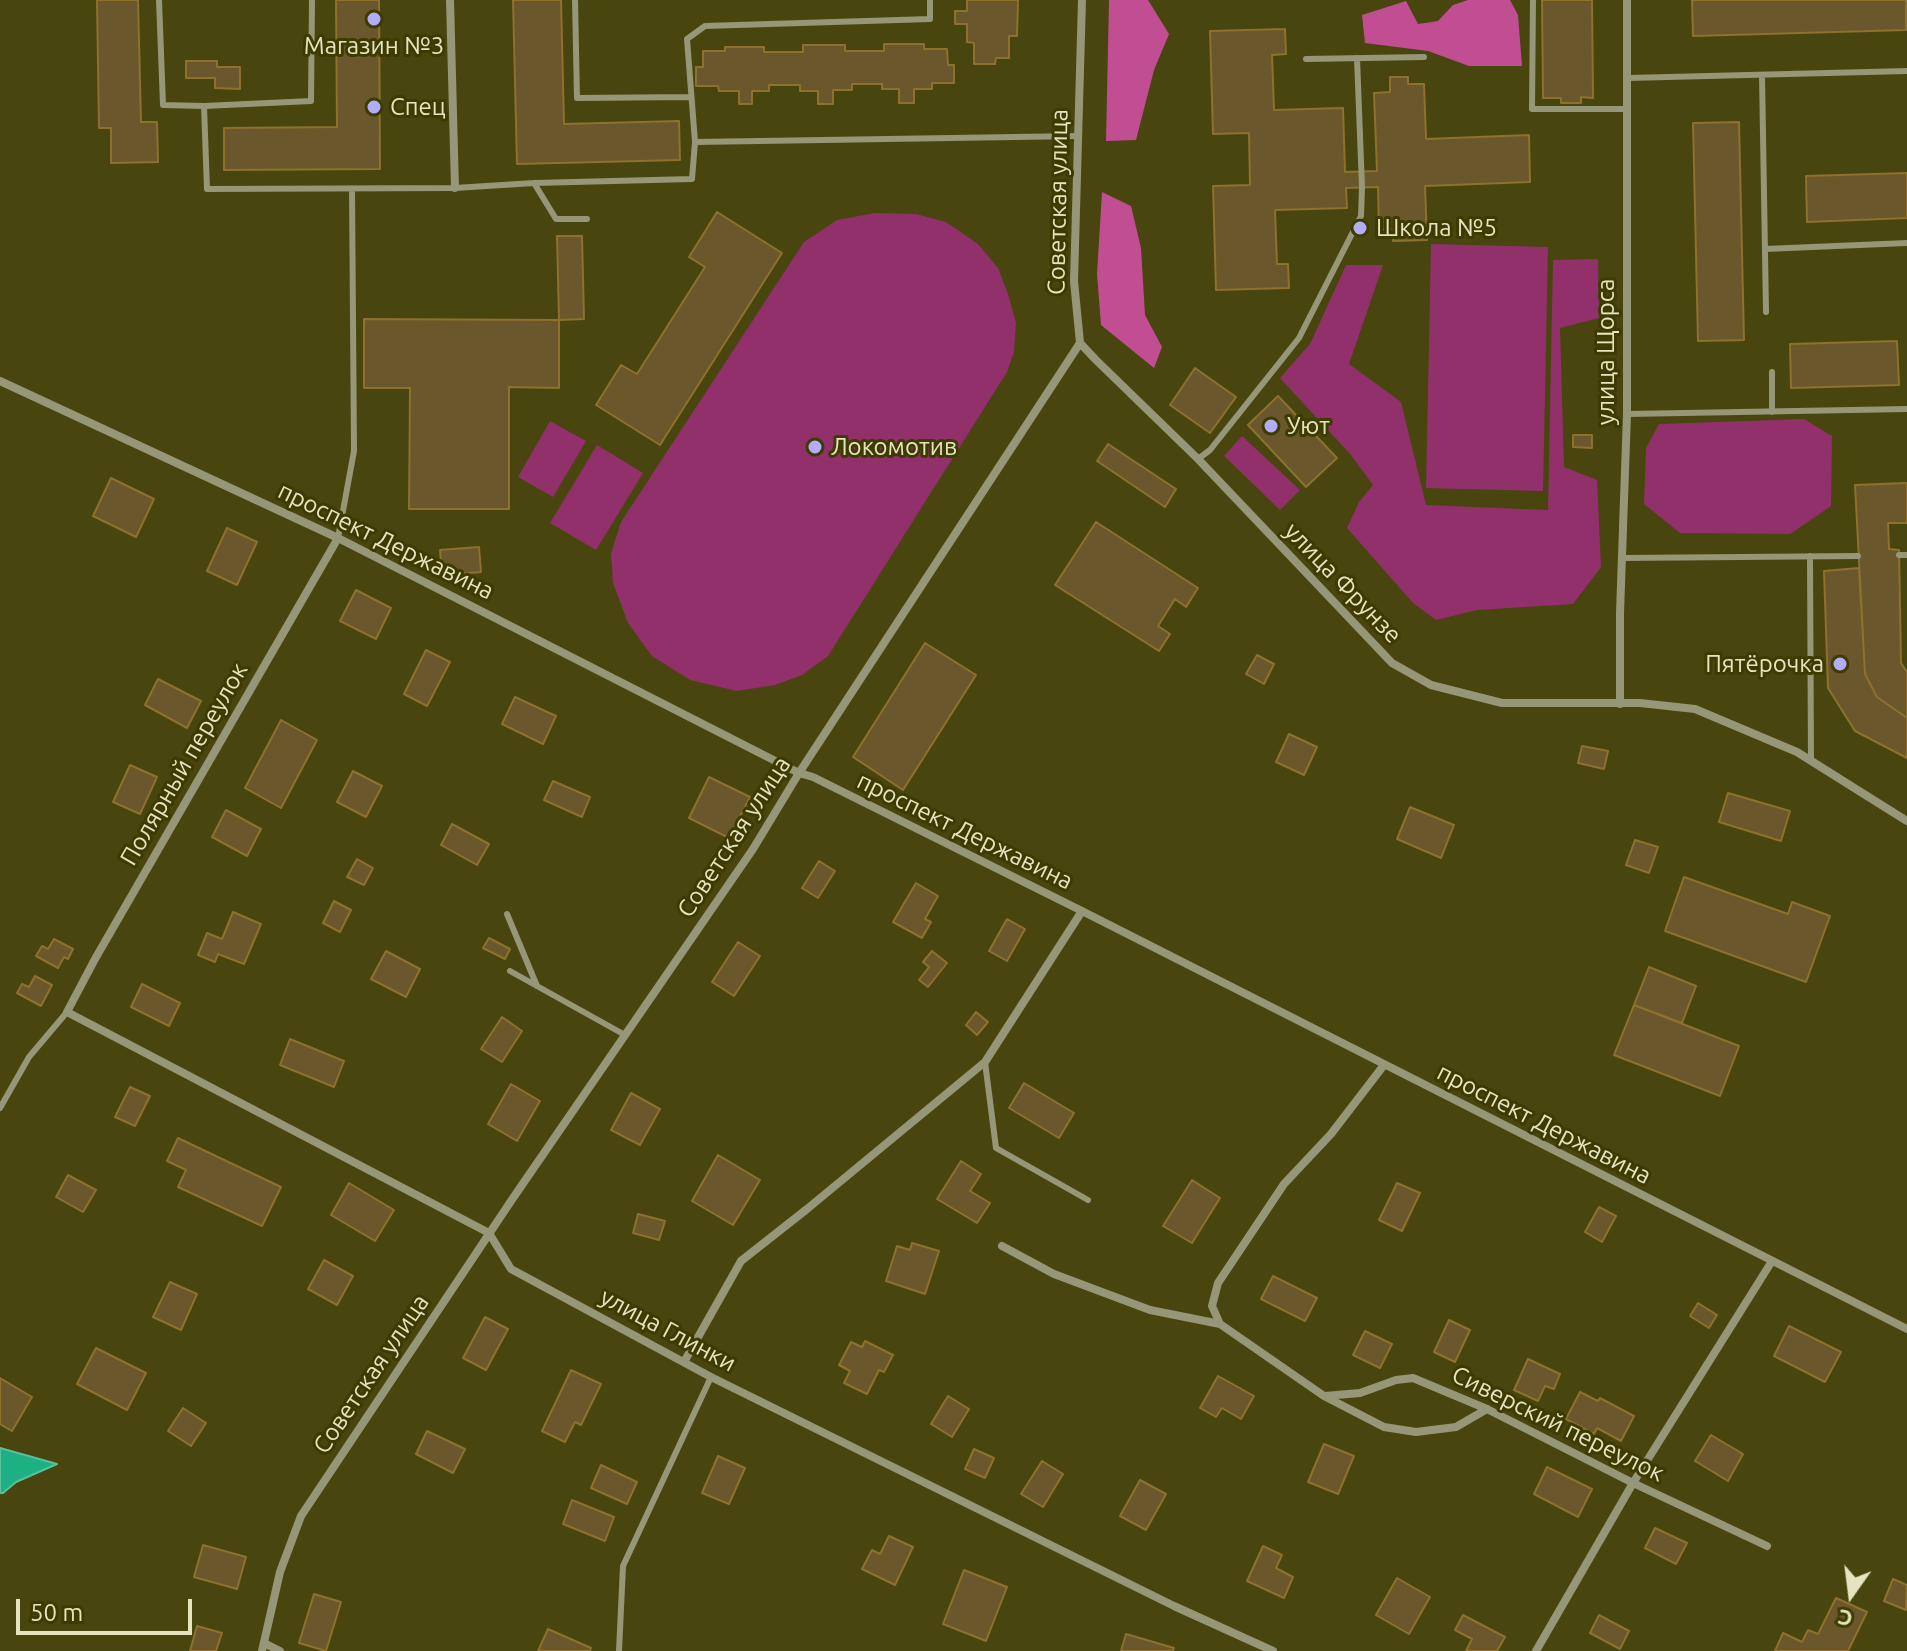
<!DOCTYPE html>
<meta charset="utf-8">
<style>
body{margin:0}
#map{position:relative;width:1907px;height:1651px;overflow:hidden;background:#48460e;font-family:Ubuntu,sans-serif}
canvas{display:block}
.north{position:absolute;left:1811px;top:1555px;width:80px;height:80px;-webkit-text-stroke:6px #3e3b00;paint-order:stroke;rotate:194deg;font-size:22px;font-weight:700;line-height:32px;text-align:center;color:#e4e4c1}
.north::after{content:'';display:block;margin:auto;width:28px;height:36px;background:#e4e4c1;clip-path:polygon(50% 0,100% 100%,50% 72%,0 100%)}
.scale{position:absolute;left:16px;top:1599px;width:176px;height:36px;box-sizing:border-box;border:4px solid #e4e4c1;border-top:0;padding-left:10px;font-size:24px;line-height:28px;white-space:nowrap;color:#e4e4c1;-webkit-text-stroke:6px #3e3b00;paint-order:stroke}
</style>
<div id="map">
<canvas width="1907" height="1651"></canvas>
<div class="north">С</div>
<div class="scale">50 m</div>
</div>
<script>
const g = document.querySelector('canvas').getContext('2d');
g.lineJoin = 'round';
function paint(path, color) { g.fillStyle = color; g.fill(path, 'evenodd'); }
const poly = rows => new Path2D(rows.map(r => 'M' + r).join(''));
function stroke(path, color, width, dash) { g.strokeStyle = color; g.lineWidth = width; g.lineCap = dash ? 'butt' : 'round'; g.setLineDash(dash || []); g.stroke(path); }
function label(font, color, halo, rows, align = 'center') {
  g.font = font + ' Ubuntu,sans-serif'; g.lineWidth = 6; g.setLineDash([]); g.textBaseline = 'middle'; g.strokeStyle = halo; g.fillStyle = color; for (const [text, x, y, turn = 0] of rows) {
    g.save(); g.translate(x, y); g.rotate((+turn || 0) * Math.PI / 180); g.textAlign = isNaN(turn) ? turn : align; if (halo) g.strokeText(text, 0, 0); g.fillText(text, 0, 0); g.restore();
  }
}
paint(poly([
 [875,213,916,214,946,222,978,244,998,268,1008,294,1016,323,1014,352,1007,372,828,656,802,675,775,685,737,691,690,680,652,656,628,623,613,583,611,553,621,522,804,242,837,220],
 [1431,244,1548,247,1543,491,1426,488],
 [1598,259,1599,318,1560,328,1564,467,1597,480,1601,567,1573,604,1477,610,1436,620,1413,603,1347,528,1359,502,1373,485,1351,455,1280,378,1310,344,1346,265,1383,265,1349,364,1401,402,1426,505,1548,510,1553,260],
 [1804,419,1832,436,1831,506,1790,534,1680,533,1644,504,1646,448,1659,424],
 [550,421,586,441,553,497,518,477],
 [1242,436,1300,490,1280,510,1224,456],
 [597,445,643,473,596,550,550,523]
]), '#91306b');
paint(poly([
 [1109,0,1148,0,1169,34,1154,70,1136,140,1106,141],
 [1468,0,1510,0,1518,15,1522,66,1469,66,1428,51,1365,43,1362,15,1406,1,1418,24,1438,21,1453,5],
 [1102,192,1131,206,1141,248,1145,315,1162,347,1154,368,1101,325,1097,274]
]), '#c14d92');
const water = poly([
 [0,1448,57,1464,16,1482,3,1493,0,1493,0,1448]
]);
paint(water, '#1db085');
stroke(water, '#59c097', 2);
const building = poly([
 [97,0,138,0,141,122,157,122,158,162,111,163,111,128,99,128,97,0],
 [336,0,379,0,380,169,224,170,224,128,337,127,336,0],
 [513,0,561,0,564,124,679,121,680,160,517,164,513,0],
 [967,0,1018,0,1017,36,1009,36,1009,58,996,58,995,64,974,64,974,43,967,42,967,24,955,24,955,11,967,11,967,0],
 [1542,0,1592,0,1593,98,1581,97,1581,103,1561,103,1561,98,1543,98,1542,0],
 [1692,0,1906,0,1906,30,1693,36,1692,0],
 [1285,29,1286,54,1272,55,1274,110,1343,108,1345,172,1377,171,1374,93,1390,92,1390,77,1408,77,1408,84,1424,84,1426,139,1529,135,1530,182,1425,186,1427,240,1393,241,1393,229,1379,230,1378,187,1346,188,1347,208,1275,210,1277,264,1288,264,1289,288,1216,290,1213,186,1250,185,1249,133,1213,134,1210,31,1285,29],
 [884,44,924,44,924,49,947,49,948,65,954,65,954,83,932,83,932,89,914,89,914,103,899,103,899,89,882,89,882,84,852,84,852,90,833,90,833,104,818,104,818,91,800,91,800,85,769,85,769,91,752,91,752,104,739,104,739,91,719,91,718,86,696,86,696,67,703,67,703,51,725,51,725,47,764,47,764,52,803,52,803,45,845,45,845,51,884,51,884,44],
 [186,61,217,61,217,67,240,67,240,89,215,88,215,78,186,78,186,61],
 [1739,122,1744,340,1698,341,1693,123,1739,122],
 [1907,173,1907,218,1807,222,1806,176,1907,173],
 [717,212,782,253,660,445,596,405,621,365,637,374,705,267,689,257,717,212],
 [557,236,582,236,584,319,559,320,557,236],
 [364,319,559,320,559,388,509,387,509,509,409,509,410,388,364,388,364,319],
 [1897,341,1899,385,1791,388,1790,344,1897,341],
 [1195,368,1236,397,1210,433,1170,405,1195,368],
 [1278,396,1337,458,1306,487,1248,425,1278,396],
 [1573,435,1592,435,1592,448,1573,447,1573,435],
 [1108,444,1176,489,1165,507,1097,461,1108,444],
 [111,478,154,499,136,537,93,516,111,478],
 [1907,483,1907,523,1888,523,1889,549,1899,550,1901,663,1907,672,1907,718,1877,697,1865,674,1855,485,1907,483],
 [1096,522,1198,588,1186,607,1175,599,1158,626,1170,634,1159,651,1055,585,1096,522],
 [227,528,257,542,237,585,207,571,227,528],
 [479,547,481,572,442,575,440,550,479,547],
 [1859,568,1865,674,1877,697,1907,718,1907,758,1855,731,1828,688,1824,571,1859,568],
 [356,590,391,608,376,639,340,621,356,590],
 [925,643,976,675,903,790,853,757,925,643],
 [426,650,450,662,427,706,404,694,426,650],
 [1257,655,1274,664,1264,684,1246,674,1257,655],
 [158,679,201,701,187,728,145,705,158,679],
 [515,697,556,716,543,744,502,724,515,697],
 [281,720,317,740,281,808,245,788,281,720],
 [1289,734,1317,747,1304,775,1276,762,1289,734],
 [1582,746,1608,751,1604,769,1578,763,1582,746],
 [130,765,157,777,140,814,113,802,130,765],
 [353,771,382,786,366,817,337,802,353,771],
 [709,777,750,797,729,838,689,818,709,777],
 [553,781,590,797,582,817,544,800,553,781],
 [1728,793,1790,811,1781,841,1719,822,1728,793],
 [1410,807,1454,825,1441,858,1397,839,1410,807],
 [226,810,261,829,247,856,212,837,226,810],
 [452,824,489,844,477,865,441,845,452,824],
 [1635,840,1658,847,1649,873,1626,865,1635,840],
 [357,859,373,868,364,885,347,877,357,859],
 [819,861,835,871,818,898,802,888,819,861],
 [1684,877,1788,914,1792,902,1830,916,1806,982,1665,931,1684,877],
 [916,883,938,896,925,919,931,922,922,938,893,922,916,883],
 [334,901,351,910,340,932,323,923,334,901],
 [233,912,261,924,244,964,218,954,215,962,198,955,207,933,222,939,233,912],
 [1007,919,1025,929,1007,961,989,951,1007,919],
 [489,938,510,949,505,959,483,948,489,938],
 [54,939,73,949,68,959,64,957,58,968,36,956,42,946,48,949,54,939],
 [738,942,760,956,734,996,712,982,738,942],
 [386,951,420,969,406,997,371,979,386,951],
 [932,951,947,963,928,987,919,980,929,967,923,962,932,951],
 [1649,967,1696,986,1682,1023,1634,1005,1649,967],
 [35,976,52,985,41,1006,17,993,22,984,29,987,35,976],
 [142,984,180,1003,169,1026,131,1007,142,984],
 [1634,1005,1739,1046,1720,1096,1614,1055,1634,1005],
 [976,1012,988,1022,977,1035,966,1025,976,1012],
 [502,1017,522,1031,502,1062,481,1049,502,1017],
 [290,1039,344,1061,334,1087,280,1065,290,1039],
 [1024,1083,1074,1113,1059,1138,1009,1108,1024,1083],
 [511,1084,540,1101,517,1141,488,1124,511,1084],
 [130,1087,150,1096,135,1126,115,1117,130,1087],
 [631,1093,660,1109,640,1145,611,1130,631,1093],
 [178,1138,281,1187,262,1226,178,1187,186,1170,167,1161,178,1138],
 [718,1155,760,1180,733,1225,692,1201,718,1155],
 [961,1161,981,1174,970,1191,990,1203,977,1223,937,1199,961,1161],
 [68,1175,96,1190,83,1212,56,1197,68,1175],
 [1192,1180,1220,1198,1192,1243,1163,1226,1192,1180],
 [349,1183,394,1210,375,1241,331,1215,349,1183],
 [1397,1183,1420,1193,1402,1231,1379,1220,1397,1183],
 [1599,1207,1616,1216,1602,1242,1585,1232,1599,1207],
 [638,1214,665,1221,659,1240,633,1233,638,1214],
 [912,1243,939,1251,925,1294,886,1281,897,1246,910,1250,912,1243],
 [324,1260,353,1276,337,1305,308,1289,324,1260],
 [1273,1276,1317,1298,1305,1321,1261,1299,1273,1276],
 [170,1282,197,1294,181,1330,153,1317,170,1282],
 [1698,1303,1717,1315,1709,1328,1690,1316,1698,1303],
 [485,1317,508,1329,486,1370,463,1358,485,1317],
 [1449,1320,1470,1330,1455,1362,1434,1352,1449,1320],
 [1789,1326,1841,1352,1825,1382,1774,1356,1789,1326],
 [1365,1331,1392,1344,1380,1368,1353,1355,1365,1331],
 [865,1341,893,1355,884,1372,879,1370,867,1394,844,1383,850,1371,839,1365,851,1342,862,1347,865,1341],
 [96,1348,146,1373,127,1410,77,1384,96,1348],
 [1528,1359,1560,1374,1554,1389,1545,1386,1538,1401,1514,1390,1528,1359],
 [571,1370,601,1384,581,1425,575,1422,565,1442,542,1431,571,1370],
 [1218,1376,1254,1396,1241,1419,1222,1408,1216,1417,1200,1408,1218,1376],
 [0,1378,32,1397,12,1431,0,1424,0,1378],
 [1580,1392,1598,1401,1600,1398,1634,1416,1621,1441,1597,1428,1594,1434,1566,1419,1580,1392],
 [948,1396,969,1409,952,1437,931,1424,948,1396],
 [183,1408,206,1423,191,1446,168,1431,183,1408],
 [427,1431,465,1449,453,1473,416,1454,427,1431],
 [1711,1435,1743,1454,1728,1481,1695,1461,1711,1435],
 [1324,1444,1354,1456,1338,1494,1308,1482,1324,1444],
 [974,1449,994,1458,985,1478,965,1469,974,1449],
 [718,1456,745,1468,729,1504,702,1493,718,1456],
 [1042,1461,1063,1474,1043,1507,1021,1494,1042,1461],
 [601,1465,637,1482,627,1504,591,1488,601,1465],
 [1547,1467,1592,1489,1578,1517,1534,1494,1547,1467],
 [1140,1480,1166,1494,1146,1530,1120,1516,1140,1480],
 [572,1500,614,1517,605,1541,563,1524,572,1500],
 [1655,1528,1687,1543,1676,1564,1645,1548,1655,1528],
 [889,1536,913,1547,895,1585,862,1569,872,1550,880,1554,889,1536],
 [203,1545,246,1557,237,1589,194,1577,203,1545],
 [1263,1546,1282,1555,1276,1568,1293,1577,1284,1598,1247,1581,1263,1546],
 [964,1570,1007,1587,986,1641,943,1624,964,1570],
 [1397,1578,1430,1597,1409,1634,1376,1615,1397,1578],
 [1893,1579,1907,1585,1906,1610,1884,1601,1893,1579],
 [314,1594,341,1602,326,1651,299,1643,314,1594],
 [1836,1598,1867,1612,1848,1651,1775,1651,1783,1633,1802,1642,1808,1630,1818,1634,1836,1598],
 [1463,1615,1505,1637,1497,1651,1466,1651,1472,1639,1455,1630,1463,1615],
 [1599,1615,1629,1631,1620,1649,1590,1633,1599,1615],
 [197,1626,222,1633,216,1651,190,1651,197,1626],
 [548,1629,591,1648,590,1651,538,1651,548,1629],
 [1126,1634,1174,1648,1173,1651,1121,1651,1126,1634]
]);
paint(building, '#6a572b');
stroke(building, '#8d712d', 2);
stroke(poly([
 [159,0,163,105,204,106],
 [312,0,311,101,204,106,207,189,455,188,534,183,692,179,695,142,1079,136],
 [575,0,577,98,691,97],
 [1533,0,1532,109,1627,109],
 [1306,59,1424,57],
 [1762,75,1766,312],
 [1628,78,1907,71],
 [695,142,687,39,705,26,930,19,930,0],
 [534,183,556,219,587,219],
 [1765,249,1907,243],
 [1772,372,1772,412],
 [1627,414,1907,409],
 [1198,459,1210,450,1299,338,1361,216,1362,187,1357,58],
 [338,538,354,451,352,189],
 [1899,555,1907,555],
 [1810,556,1811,761],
 [1622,558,1858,556],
 [507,914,537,986],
 [510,971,625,1035],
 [985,1062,996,1148,1088,1200],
 [0,1108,29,1057,67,1012],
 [619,1651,623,1566,711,1377]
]), '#969678', 6);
stroke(poly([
 [450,0,455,188],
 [1080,343,1096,360,1198,459,1392,663,1431,685,1502,703,1640,703,1695,709,1797,752,1907,821],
 [0,381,338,538,799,773,813,777,1082,911,1907,1329],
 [338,538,95,959,67,1012,489,1233,511,1269,711,1377,1174,1606,1273,1651],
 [1620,704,1620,613,1627,414,1627,0],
 [1002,1246,1054,1274,1150,1310,1220,1324,1324,1396,1384,1427,1416,1432,1456,1427,1487,1409],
 [1220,1324,1212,1306,1218,1283,1284,1184,1331,1134,1384,1065],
 [684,1362,741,1261,807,1209,985,1062,1082,911],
 [1325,1396,1360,1393,1396,1380,1413,1378,1487,1409,1633,1483,1767,1546],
 [264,1643,280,1651],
 [262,1651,280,1572,301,1516,511,1201,753,849,799,773,1080,343,1074,281,1082,0],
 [1536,1651,1633,1483,1772,1261]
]), '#969678', 8);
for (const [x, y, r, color] of [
 [374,19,8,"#b2adf9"],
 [374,107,8,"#b2adf9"],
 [1360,228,8,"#b2adf9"],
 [1271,426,8,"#b2adf9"],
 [815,447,8,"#b2adf9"],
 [1840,664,8,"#b2adf9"]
]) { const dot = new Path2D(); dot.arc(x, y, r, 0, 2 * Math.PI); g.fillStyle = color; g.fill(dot); stroke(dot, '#3e3b00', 3); }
label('24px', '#e4e4c1', '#3e3b00', [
 ["Магазин №3",374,46,"center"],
 ["Спец",390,107],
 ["Школа №5",1376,228],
 ["Уют",1287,426],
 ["Локомотив",831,447],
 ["Пятёрочка",1824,664,"right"]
], 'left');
label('24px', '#e4e4c1', '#3e3b00', [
 ["Советская улица",1058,202,-89],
 ["улица Щорса",1606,352,-90],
 ["проспект Державина",386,541,26],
 ["улица Фрунзе",1343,583,46],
 ["Полярный переулок",184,764,-60],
 ["проспект Державина",965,831,26],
 ["Советская улица",734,837,-57],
 ["проспект Державина",1544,1124,27],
 ["улица Глинки",668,1330,28],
 ["Советская улица",371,1374,-56],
 ["Сиверский переулок",1558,1424,26]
]);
</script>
